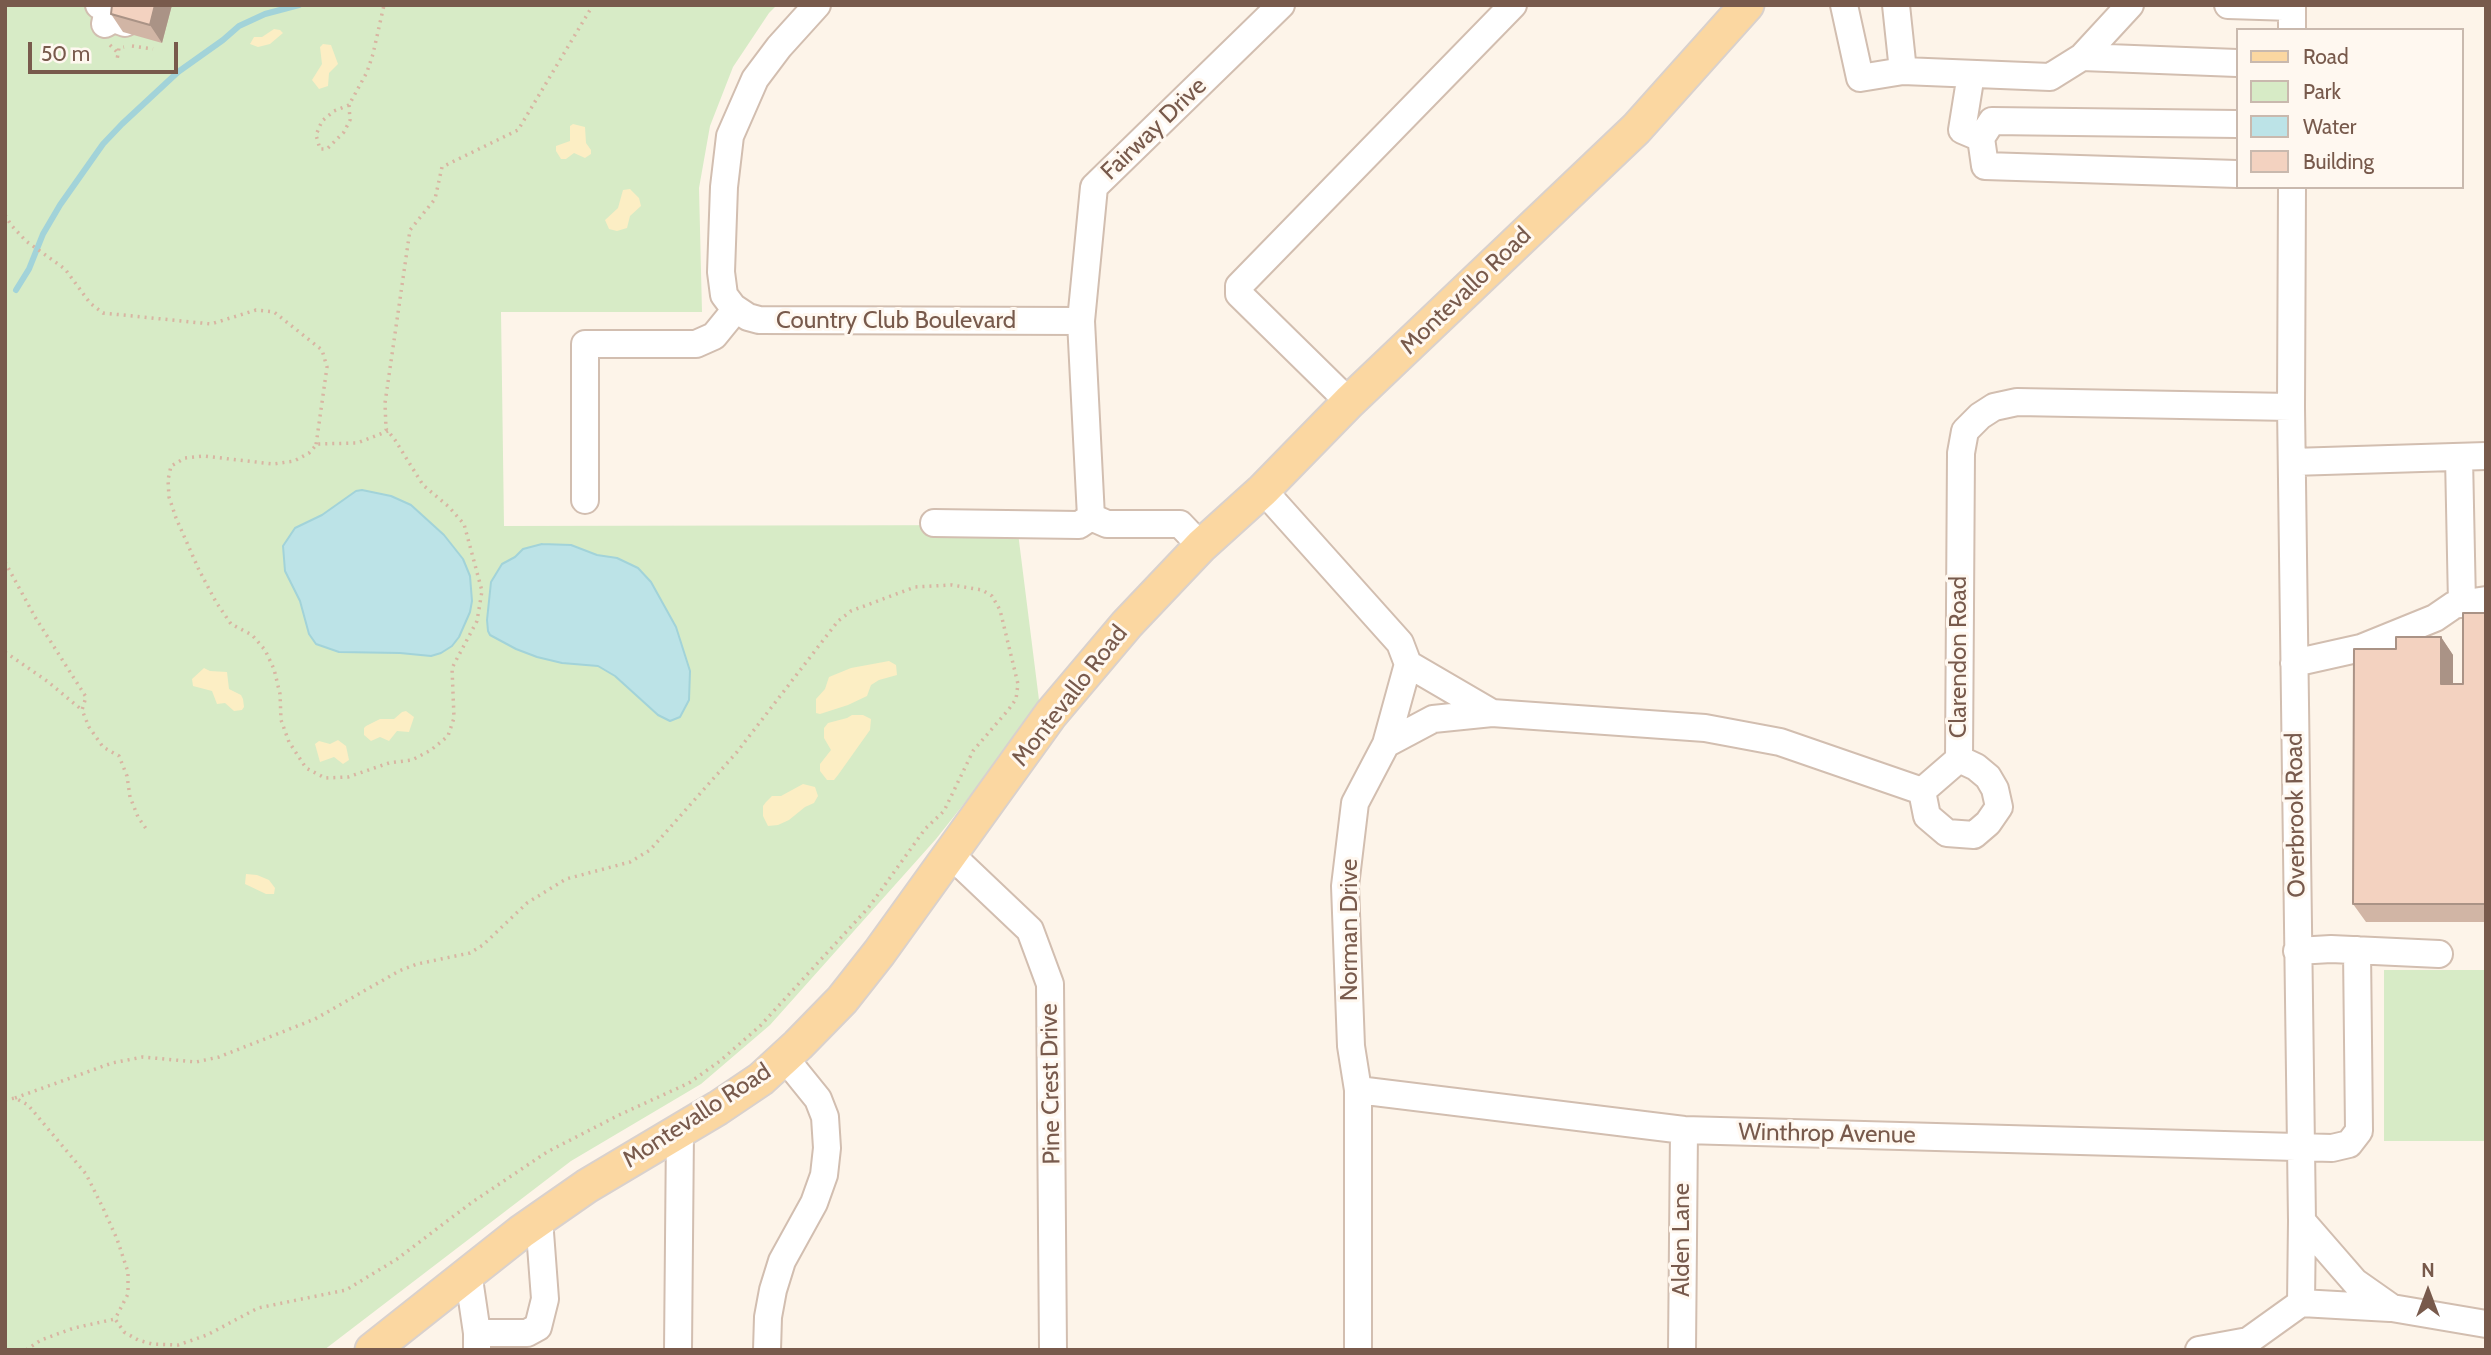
<!DOCTYPE html>
<style>
body{margin:0}
#map{position:relative;width:2491px;height:1355px;overflow:hidden;background:#fdf4e9;font-family:Cabin,sans-serif}
canvas{display:block}
.frame{position:absolute;inset:0;border:7px solid #785a4c;pointer-events:none}
.legend{position:absolute;left:2236px;top:28px;width:228px;height:161px;box-sizing:border-box;background:#fff8f0;border:2px solid #c9b9ae;margin:0;padding:9px 12px;list-style:none;font-size:21px;color:#785a4c}
.legend li{display:flex;align-items:center;gap:14px;height:35px}
.legend b{width:35px;border:2px solid #c9b9ae}
.north{position:absolute;left:2393px;top:1257px;width:70px;height:70px;-webkit-text-stroke:5px #fff8f0;paint-order:stroke;rotate:0deg;font-size:19px;font-weight:700;line-height:28px;text-align:center;color:#785a4c}
.north::after{content:'';display:block;margin:auto;width:24px;height:32px;background:#785a4c;clip-path:polygon(50% 0,100% 100%,50% 72%,0 100%)}
.scale{position:absolute;left:28px;top:42px;width:150px;height:32px;box-sizing:border-box;border:4px solid #785a4c;border-top:0;padding-left:9px;font-size:21px;line-height:24px;white-space:nowrap;color:#785a4c;-webkit-text-stroke:5px #fff8f0;paint-order:stroke}
</style>
<div id="map">
<canvas width="2491" height="1355"></canvas>
<div class="frame"></div>
<ul class="legend">
<li><b style="height:9px;background:#fbd7a1"></b>Road</li>
<li><b style="height:19px;background:#d7ebc6"></b>Park</li>
<li><b style="height:19px;background:#bce3e7"></b>Water</li>
<li><b style="height:19px;background:#f3d2c0"></b>Building</li>
</ul>
<div class="north">N</div>
<div class="scale">50 m</div>
</div>
<script>
const g = document.querySelector('canvas').getContext('2d');
g.lineJoin = 'round';
function paint(path, color) { g.fillStyle = color; g.fill(path, 'evenodd'); }
const poly = rows => new Path2D(rows.map(r => 'M' + r).join(''));
function stroke(path, color, width, dash) { g.strokeStyle = color; g.lineWidth = width; g.lineCap = dash ? 'butt' : 'round'; g.setLineDash(dash || []); g.stroke(path); }
function label(font, color, halo, rows, align = 'center') {
  g.font = font + ' Cabin,sans-serif'; g.lineWidth = 6; g.setLineDash([]); g.textBaseline = 'middle'; g.strokeStyle = halo; g.fillStyle = color; for (const [text, x, y, turn = 0] of rows) {
    g.save(); g.translate(x, y); g.rotate((+turn || 0) * Math.PI / 180); g.textAlign = isNaN(turn) ? turn : align; if (halo) g.strokeText(text, 0, 0); g.fillText(text, 0, 0); g.restore();
  }
}
paint(poly([
 [5,5,777,5,769,13,733,67,710,126,699,188,702,312,501,312,504,526,1017,525,1040,708,936,839,770,1025,701,1084,571,1161,324,1350,5,1350],
 [2384,970,2486,970,2486,1141,2384,1141]
]), '#d7ebc6');
paint(poly([
 [274,29,280,30,283,33,270,44,258,47,250,44,254,37,262,37],
 [323,44,331,45,338,64,329,73,328,86,319,89,312,80,322,64,320,47],
 [573,124,585,127,586,143,591,150,591,154,585,158,574,153,566,159,561,159,556,151,556,146,570,141,570,126],
 [630,189,639,198,641,206,630,216,627,228,617,231,609,229,605,220,618,208,623,190],
 [889,661,896,665,897,675,879,680,871,685,867,696,848,705,820,714,816,713,816,699,825,689,829,677,851,668],
 [204,668,210,671,227,672,229,689,241,695,243,699,244,707,242,710,234,711,225,703,217,704,212,691,193,686,192,679],
 [406,711,414,717,409,732,397,731,389,741,380,737,371,741,364,735,364,728,366,726,380,719,394,719,402,712],
 [852,715,863,715,871,719,870,730,838,775,834,780,827,780,820,771,820,764,831,750,824,738,824,728,828,723,847,718],
 [338,740,346,746,349,760,343,764,334,757,320,762,315,744,319,741,330,744],
 [803,784,815,787,818,796,814,803,805,807,789,820,778,825,768,826,763,816,763,806,766,802,772,796,781,796],
 [246,874,257,875,269,880,275,888,274,894,266,894,245,884]
]), '#fceec4');
const water = poly([
 [362,490,391,496,411,505,444,535,463,559,470,576,472,601,470,612,459,637,452,646,441,653,431,656,400,653,339,652,316,644,309,634,300,601,285,571,283,546,295,528,322,515,356,491,362,490],
 [542,544,571,545,597,555,617,558,638,568,651,582,676,627,690,671,689,700,680,717,670,721,658,715,615,676,598,666,562,663,537,657,516,649,490,635,488,631,487,620,491,582,502,564,515,557,523,549,542,544]
]);
paint(water, '#bce3e7');
stroke(water, '#a2d3d9', 2);
stroke(poly([
 [16,290,29,269,43,234,60,205,103,144,122,124,178,72,223,40,239,26,265,14,299,5]
]), '#a2d3d9', 6);
const minor = poly([
 [99,5,108,9,105,24,114,19,125,23],
 [817,5,779,47,755,79,730,136,724,187,721,272,724,295,733,307,748,317,759,320,1081,321],
 [1844,5,1860,78,1903,71,2050,77,2082,57,2130,5],
 [1896,5,1903,71],
 [2228,5,2292,7],
 [2292,30,2292,5],
 [2082,57,2237,63],
 [1971,74,1962,130,1981,138,1985,166,2237,174],
 [1981,138,1992,121,2237,124],
 [2292,187,2291,407,2302,1221,2355,1282,2392,1308,2486,1324],
 [1349,402,1239,294,1239,286,1513,5],
 [2459,457,2462,604],
 [2292,462,2486,456],
 [1263,490,1400,643,1408,664,1386,744,1355,803,1345,886,1351,1046,1358,1090,1358,1350],
 [585,500,585,344,696,344,714,336,736,309],
 [934,523,1079,525,1091,517],
 [1201,546,1180,524,1107,524,1091,517,1081,321,1094,187,1281,5],
 [2294,663,2361,648,2435,618,2454,605,2486,600],
 [1408,664,1492,713,1705,728,1780,742,1922,791],
 [1386,744,1433,719,1492,713],
 [1922,791,1959,759,1961,453,1965,431,1980,416,1994,407,2017,402,2291,407],
 [1922,791,1927,816,1947,833,1974,835,1988,823,1999,807,1995,789,1988,777,1976,767,1959,759],
 [951,855,1030,930,1050,984,1053,1350],
 [2297,951,2331,949,2439,954],
 [1358,1090,1684,1130,2332,1148,2349,1144,2359,1131,2357,950],
 [468,1272,477,1333,477,1350],
 [2301,1303,2302,1221],
 [477,1333,527,1333,538,1327,545,1299,539,1219],
 [678,1350,680,1130],
 [767,1350,768,1317,773,1290,782,1261,814,1203,824,1175,827,1148,825,1117,818,1099,784,1057],
 [1682,1350,1684,1130],
 [2199,1350,2248,1341,2301,1303,2390,1308]
]);
const major = poly([
 [372,1350,521,1232,587,1186,718,1108,761,1079,798,1045,842,1000,879,953,1051,714,1127,624,1201,546,1263,490,1349,402,1636,129,1747,5]
]);
stroke(minor, '#d2beb0', 30);
stroke(major, '#d9d1cd', 37);
stroke(poly([
 [110,45,118,53,117,60,119,48,124,47],
 [132,46,153,49],
 [349,105,334,111,322,121,316,135,320,149,327,149,344,132,350,120,349,105,367,72,373,54,384,5],
 [5,215,11,225,26,241,65,269,90,303,103,313,211,324,256,310,274,312,322,350,327,367,316,445],
 [388,431,357,443,317,444,309,453,294,461,273,464,204,456,185,458,171,466,168,480,169,497,176,518,199,570,216,602,231,624,252,635,265,650,274,669,280,694,281,720,289,742,306,768,325,778,348,777,389,763,412,760,431,750,448,736,454,718,452,668,477,621,482,591,464,524,449,507,423,485,395,440,388,431,386,429,385,403,410,230,435,199,442,167,518,130,593,5],
 [5,562,35,617,86,697,82,710,89,727,103,747,119,756,127,776,130,797,138,817,147,830],
 [5,652,47,681,82,710],
 [15,1098,112,1063,143,1057,196,1062,219,1057,315,1019,399,971,417,964,470,953,483,945,527,903,566,879,630,862,650,850,737,752,838,621,851,611,915,587,952,585,982,590,992,596,1000,610,1018,684,1016,699,1009,709,973,751,944,811,925,829,869,907,760,1026,720,1061,689,1083,619,1115,547,1152,471,1203,397,1259,346,1290,258,1308,207,1335,178,1345,152,1344,138,1340,124,1332,115,1319],
 [5,1100,15,1098,28,1105,86,1174,103,1208,117,1239,128,1272,128,1294,115,1319],
 [26,1350,41,1340,74,1328,115,1319]
]), '#d8b5a2', 3.5, [2, 5]);
stroke(minor, '#fff', 26);
stroke(major, '#fbd7a1', 33);
paint(poly([
 [112,5,172,5,162,43,123,32,111,14],
 [2486,613,2486,922,2366,922,2353,904,2396,649,2441,637,2453,655,2453,684,2463,684]
]), '#d1b5a5');
paint(poly([
 [155,5,172,5,162,43,150,25],
 [2441,637,2453,655,2453,702,2441,684]
]), '#aa9386');
const building = poly([
 [112,5,155,5,150,25,111,14,112,5],
 [2463,613,2486,613,2486,904,2353,904,2354,649,2396,649,2396,637,2441,637,2441,684,2463,684,2463,613]
]);
paint(building, '#f3d2c0');
stroke(building, '#aa9386', 2);
label('24px', '#785a4c', '#fff8f0', [
 ["Fairway Drive",1154,129,-44],
 ["Montevallo Road",1466,291,-44],
 ["Country Club Boulevard",896,321],
 ["Clarendon Road",1959,657,-90],
 ["Montevallo Road",1070,696,-52],
 ["Overbrook Road",2296,815,-91],
 ["Norman Drive",1350,930,-90],
 ["Pine Crest Drive",1051,1084,-91],
 ["Montevallo Road",697,1116,-33],
 ["Winthrop Avenue",1827,1134,1],
 ["Alden Lane",1682,1240,-90]
]);
</script>
